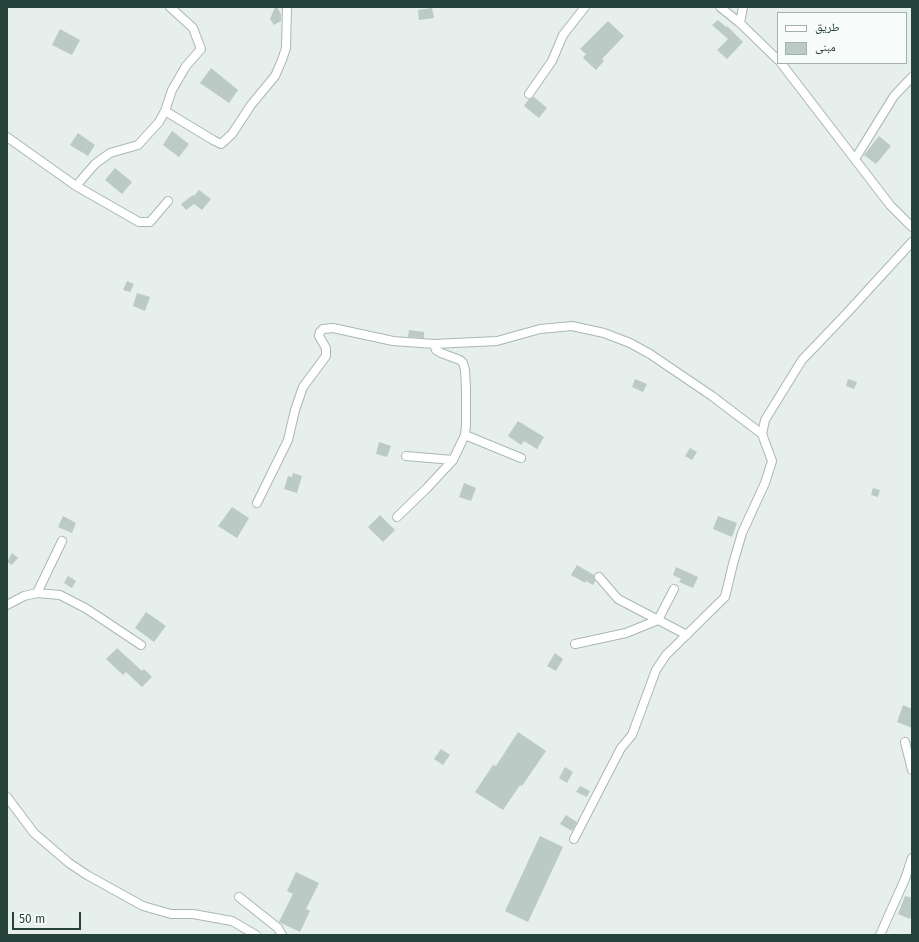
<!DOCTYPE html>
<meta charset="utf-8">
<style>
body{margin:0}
#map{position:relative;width:919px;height:942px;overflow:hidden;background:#e6efeb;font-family:"Fira Sans","Noto Naskh Arabic",sans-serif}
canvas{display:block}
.frame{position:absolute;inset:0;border:8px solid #24423a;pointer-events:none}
.legend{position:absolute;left:777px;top:12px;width:130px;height:52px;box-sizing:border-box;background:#f7fbf9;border:1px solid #a3b1ad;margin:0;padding:5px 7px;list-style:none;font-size:12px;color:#24423a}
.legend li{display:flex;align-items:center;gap:8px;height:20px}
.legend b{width:20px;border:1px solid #a3b1ad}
.scale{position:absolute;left:12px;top:912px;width:69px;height:18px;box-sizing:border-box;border:2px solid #24423a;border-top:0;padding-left:5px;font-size:12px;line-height:14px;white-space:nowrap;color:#24423a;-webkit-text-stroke:3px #f7fbf9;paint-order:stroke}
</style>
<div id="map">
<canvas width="919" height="942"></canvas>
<div class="frame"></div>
<ul class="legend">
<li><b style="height:5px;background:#fff"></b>طريق</li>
<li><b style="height:11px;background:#bbcac4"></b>مبنى</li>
</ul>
<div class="scale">50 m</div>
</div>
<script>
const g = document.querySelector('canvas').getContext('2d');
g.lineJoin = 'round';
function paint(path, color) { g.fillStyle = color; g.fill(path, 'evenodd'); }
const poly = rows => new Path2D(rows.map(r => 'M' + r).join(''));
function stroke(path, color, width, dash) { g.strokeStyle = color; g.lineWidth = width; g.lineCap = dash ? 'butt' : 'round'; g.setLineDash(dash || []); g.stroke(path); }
paint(poly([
 [275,7,277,7,281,14,281,21,274,25,270,19],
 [432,8,434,18,419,20,418,10],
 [718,20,726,27,727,26,743,42,727,59,717,50,728,39,712,25],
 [608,21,624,36,602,59,604,61,596,70,583,58,586,54,580,49],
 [60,29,80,40,72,55,52,45],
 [211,68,238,90,229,103,200,83],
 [534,97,547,108,539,118,524,106,529,99],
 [172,131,189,144,179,157,163,145],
 [78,133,95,145,88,156,70,145],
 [879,136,891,146,876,164,864,155],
 [115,168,132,182,122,194,105,180],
 [199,190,211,199,202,210,194,204,186,210,181,204,193,195,194,196],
 [127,281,134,284,130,292,123,290],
 [137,293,150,297,145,311,133,306],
 [409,330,424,332,424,338,408,337],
 [635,379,647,384,643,392,632,387],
 [848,379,857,382,854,389,846,386],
 [518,421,544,437,537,449,524,441,521,445,508,436],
 [379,442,391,446,387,457,376,454],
 [690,448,697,452,692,460,685,456],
 [293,473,302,476,297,493,284,489,288,476,292,477],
 [464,483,476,488,471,501,459,497],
 [873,488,880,490,878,497,871,495],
 [232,507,249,518,237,538,218,526],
 [380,515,395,530,383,542,368,527],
 [63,516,76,523,72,533,58,527],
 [718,516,737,523,732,537,713,529],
 [12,553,18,558,12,565,7,562],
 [577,565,594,575,595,581,593,585,586,581,585,583,571,575],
 [676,567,698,577,693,588,679,582,681,579,673,575],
 [68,576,76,581,72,588,64,583],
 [146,612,166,626,154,642,135,628],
 [117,648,142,671,144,669,152,677,142,687,126,672,123,675,106,659],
 [555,653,563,659,556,671,547,666],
 [903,705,912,709,912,728,897,722],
 [518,732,546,751,522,786,520,785,503,810,475,792,493,765,496,766],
 [441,749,450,755,443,765,434,759],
 [565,767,573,772,567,783,559,778],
 [580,786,590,791,587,797,576,792],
 [566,815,577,822,572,831,560,824],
 [540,836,563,847,528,922,505,911],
 [296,872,319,883,306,909,310,911,300,932,279,922,293,894,287,891],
 [905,896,912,898,912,914,910,919,898,914]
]), '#bbcac4');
const street = poly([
 [720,7,740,23,778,60],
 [740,23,743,7],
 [781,63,890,205,912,227],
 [529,94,552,61,563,35,585,7],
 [165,111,213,140,221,144,232,134,251,105,275,76,282,60,286,48,287,7],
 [7,137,76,186,95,164,110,153,138,145,159,122,165,111,172,90,186,66,201,49,193,28,170,7],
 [855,159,894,96,912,77],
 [76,186,139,222,150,222,168,201],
 [465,435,521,458],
 [406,456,453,460],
 [257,503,288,440,295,410,303,387,326,356,326,348,319,336,320,332,323,329,333,328,393,341,434,344,497,341,540,329,572,326,604,333,630,343,650,354,712,396,762,434],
 [397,517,427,488,453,460,465,435,466,425,466,389,465,370,463,363,460,360,441,353,436,350,434,344],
 [599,577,618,599,687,635],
 [37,593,62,541],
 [7,605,24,596,37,593,60,595,87,609,141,645],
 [575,644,626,633,658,620,674,589],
 [905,742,912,770],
 [7,797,34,833,69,863,87,875,143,906,171,914,193,914,232,921,256,935],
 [574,839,621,748,632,735,656,670,666,655,725,597,733,564,742,533,765,483,772,461,762,434,765,420,802,360,847,313,912,242],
 [239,897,278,928,282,935],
 [880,935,905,879,912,858]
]);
stroke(street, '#a8b8b2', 10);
stroke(street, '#fff', 8);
</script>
